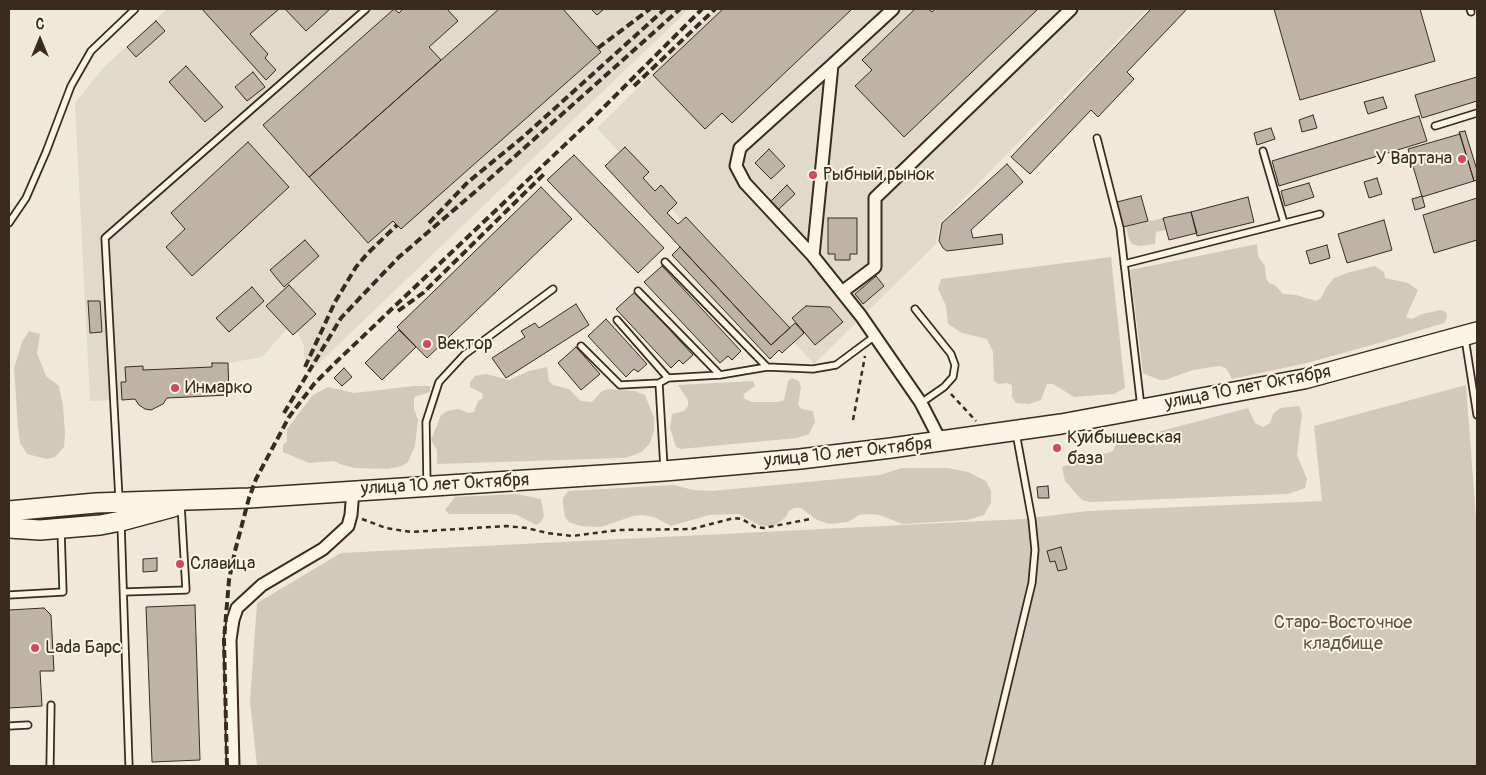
<!DOCTYPE html>
<meta charset="utf-8">
<style>
body{margin:0}
#map{position:relative;width:1486px;height:775px;overflow:hidden;background:#f0e9d9;font-family:Pangolin,sans-serif}
canvas{display:block}
.frame{position:absolute;inset:0;border:10px solid #3b2a1e;pointer-events:none}
.north{position:absolute;left:15px;top:15px;width:50px;height:50px;-webkit-text-stroke:4px #fcf5e5;paint-order:stroke;rotate:0deg;font-size:14px;font-weight:700;line-height:20px;text-align:center;color:#3b2a1e}
.north::after{content:'';display:block;margin:auto;width:18px;height:22px;background:#3b2a1e;clip-path:polygon(50% 0,100% 100%,50% 72%,0 100%)}
</style>
<div id="map">
<canvas width="1486" height="775"></canvas>
<div class="frame"></div>
<div class="north">С</div>
</div>
<script>
const g = document.querySelector('canvas').getContext('2d');
g.lineJoin = 'round';
function paint(path, color) { g.fillStyle = color; g.fill(path, 'evenodd'); }
const poly = rows => new Path2D(rows.map(r => 'M' + r).join(''));
function stroke(path, color, width, dash) { g.strokeStyle = color; g.lineWidth = width; g.lineCap = dash ? 'butt' : 'round'; g.setLineDash(dash || []); g.stroke(path); }
function label(font, color, halo, rows, align = 'center') {
  g.font = font + ' Pangolin,sans-serif'; g.lineWidth = 4; g.setLineDash([]); g.textBaseline = 'middle'; g.strokeStyle = halo; g.fillStyle = color; for (const [text, x, y, turn = 0] of rows) {
    g.save(); g.translate(x, y); g.rotate((+turn || 0) * Math.PI / 180); g.textAlign = isNaN(turn) ? turn : align; if (halo) g.strokeText(text, 0, 0); g.fillText(text, 0, 0); g.restore();
  }
}
paint(poly([
 [167,9,689,9,316,366,304,358,304,346,298,332,293,335,287,329,262,357,228,363,212,363,212,367,143,370,142,366,125,367,126,382,121,382,122,400,90,401,75,103,103,68],
 [717,9,1148,9,940,223,936,244,814,364,597,128]
]), '#e1d9c9');
paint(poly([
 [1163,218,1166,230,1156,232,1155,244,1139,246,1132,244,1129,239,1126,227],
 [1257,244,1258,256,1265,266,1266,278,1269,283,1275,285,1283,294,1296,295,1316,301,1321,298,1326,288,1334,278,1350,272,1375,266,1384,272,1385,278,1408,283,1418,290,1406,317,1412,319,1422,314,1441,310,1446,312,1447,318,1444,323,1379,343,1307,363,1232,379,1226,368,1219,366,1193,370,1165,380,1159,380,1143,373,1130,270],
 [1111,257,1125,388,1114,394,1074,397,1053,384,1047,384,1041,400,1029,404,1016,403,1012,397,1012,385,1006,383,999,384,994,381,993,352,987,339,962,333,948,324,946,306,938,289,941,279],
 [29,331,40,334,37,353,46,376,59,386,63,406,65,433,64,447,55,457,47,459,27,454,20,443,18,427,14,368,22,342],
 [547,367,549,381,553,385,569,389,581,401,592,402,602,391,609,389,634,391,645,395,654,418,654,431,650,443,642,452,625,458,437,464,437,450,431,440,441,415,447,411,458,409,469,413,474,412,478,401,483,398,482,393,470,387,470,382,475,376,486,374,509,380,529,371],
 [792,378,799,381,801,387,798,405,802,409,813,411,815,422,809,434,797,438,681,449,676,447,670,428,672,414,684,411,688,406,688,400,678,385,753,381,755,386,745,393,743,398,752,402,778,402,784,400,788,381],
 [1466,385,1477,532,1477,766,257,766,250,701,257,603,341,553,1023,519,1088,511,1322,501,1314,426],
 [414,386,430,386,430,392,414,397,414,409,418,420,415,446,408,462,402,466,388,469,354,468,340,464,334,461,309,463,283,452,283,445,287,441,287,429,313,395,328,387,354,393],
 [1299,406,1302,414,1297,455,1307,479,1305,488,1288,494,1091,502,1082,500,1065,481,1062,467,1113,451,1116,443,1248,408,1255,423,1263,427,1270,423,1273,414,1280,408],
 [901,468,948,468,968,472,986,481,991,491,991,503,984,515,968,520,903,524,879,515,866,514,859,515,848,522,829,524,817,520,801,508,794,508,789,511,786,517,776,525,767,526,758,525,739,514,709,515,671,526,654,517,642,515,633,516,601,527,581,526,569,522,565,517,563,505,563,498,568,491,674,485,693,490,712,491,880,475],
 [517,494,541,499,544,516,541,522,536,525,517,515,511,514,449,514,445,510,455,497]
]), '#d2c9ba');
const building = poly([
 [202,9,279,9,250,34,268,54,265,58,276,70,266,80,202,9],
 [285,9,330,9,306,31,285,9],
 [394,9,399,13,403,9,447,9,458,21,429,47,441,60,309,177,263,125,394,9],
 [499,9,563,9,601,52,401,229,393,221,368,243,309,177,499,9],
 [591,9,604,9,597,15,591,9],
 [723,9,852,9,732,123,722,113,705,129,653,75,723,9],
 [915,9,928,9,932,12,935,9,1038,9,904,137,855,86,872,70,862,60,915,9],
 [1151,9,1187,9,1127,72,1134,79,1098,117,1091,110,1030,174,1011,157,1151,9],
 [1274,9,1420,9,1435,61,1300,100,1274,9],
 [156,21,165,31,136,57,127,47,156,21],
 [186,66,223,107,205,122,169,82,186,66],
 [253,72,265,87,247,101,235,87,253,72],
 [1477,77,1477,101,1422,118,1415,95,1477,77],
 [1383,97,1387,108,1368,114,1364,102,1383,97],
 [1313,115,1317,128,1302,132,1299,120,1313,115],
 [1419,116,1427,141,1279,186,1272,161,1419,116],
 [1271,128,1275,139,1257,145,1254,133,1271,128],
 [1465,131,1477,170,1477,180,1474,181,1459,132,1465,131],
 [1460,134,1474,181,1422,197,1408,149,1460,134],
 [248,142,289,187,192,276,166,247,185,229,171,213,248,142],
 [625,147,649,172,643,178,655,191,661,185,677,203,667,213,678,224,686,217,790,328,771,345,605,166,625,147],
 [769,149,785,166,771,179,755,163,769,149],
 [574,155,664,248,638,273,547,180,574,155],
 [1007,164,1023,182,971,230,973,238,1002,234,1003,244,947,251,943,248,939,241,942,223,1007,164],
 [1377,178,1382,194,1369,198,1364,182,1377,178],
 [1309,183,1314,197,1285,206,1281,191,1309,183],
 [787,185,795,194,779,209,771,201,787,185],
 [541,187,572,219,427,358,397,327,541,187],
 [1141,196,1148,221,1123,227,1117,202,1141,196],
 [1422,196,1425,207,1415,210,1412,199,1422,196],
 [1248,197,1254,222,1197,236,1191,212,1248,197],
 [1477,198,1477,240,1434,253,1423,215,1477,198],
 [1191,212,1197,233,1169,240,1163,218,1191,212],
 [828,218,857,218,857,254,850,254,850,260,835,260,835,254,828,254,828,218],
 [1384,220,1392,250,1347,263,1338,234,1384,220],
 [305,240,319,256,284,287,270,270,305,240],
 [1327,245,1330,258,1310,264,1306,251,1327,245],
 [680,247,771,345,795,323,804,333,782,353,779,350,770,359,672,255,680,247],
 [662,266,741,351,732,360,728,356,720,363,644,282,662,266],
 [876,276,884,286,863,304,855,294,876,276],
 [289,285,316,314,293,335,266,306,289,285],
 [252,287,264,301,229,332,216,318,252,287],
 [635,292,693,355,683,364,679,360,671,368,616,309,635,292],
 [88,301,100,301,102,332,90,333,88,301],
 [576,304,589,325,506,378,492,358,525,337,521,331,535,323,539,328,576,304],
 [806,306,830,307,843,322,815,345,792,318,806,306],
 [606,319,647,364,638,372,634,369,626,377,588,336,606,319],
 [399,330,416,347,382,380,365,363,399,330],
 [576,347,600,374,581,390,558,363,576,347],
 [212,363,228,363,229,395,167,398,163,404,151,410,145,409,139,405,135,399,122,400,121,382,126,382,125,367,143,366,143,370,212,367,212,363],
 [344,368,352,377,342,386,334,378,344,368],
 [1048,486,1049,498,1038,498,1037,487,1048,486],
 [1061,547,1067,569,1058,571,1055,561,1050,562,1047,551,1061,547],
 [157,558,157,571,143,572,143,559,157,558],
 [195,605,200,760,152,762,146,607,195,605],
 [44,608,51,615,54,671,40,671,42,706,9,708,9,610,44,608]
]);
paint(building, '#beb3a4');
stroke(building, '#3b2a1e', 1);
const service = poly([
 [1470,9,1471,12],
 [1435,126,1477,113],
 [1097,138,1120,228,1141,407],
 [1263,151,1284,223],
 [9,223,26,198,46,152,71,86,91,51,135,9],
 [665,262,767,367],
 [1124,264,1320,214],
 [638,291,720,375],
 [915,309,951,354,955,365,953,377,944,387,921,403],
 [617,320,668,378],
 [1465,338,1477,415],
 [581,346,620,385,659,383],
 [664,468,659,383,668,378,720,375,767,367,813,369,836,365,875,336],
 [427,484,426,422,439,382,464,355,553,289],
 [119,499,105,238,366,9],
 [121,523,129,766],
 [124,592,186,590,181,505],
 [9,595,63,592,61,531],
 [9,726,28,725],
 [50,766,51,705],
 [988,766,1032,583,1035,550,1032,520,1016,433]
]);
const minor = poly([
 [893,9,832,65,813,256,861,316,921,403,941,442],
 [813,256,745,183,736,166,740,148,832,65],
 [842,292,875,267,875,198,1071,9],
 [233,766,230,640,233,620,237,608,262,585,323,549,348,526,351,515,353,490]
]);
const primary = poly([
 [9,511,96,503,249,498,664,471,800,459,891,448,1061,424,1304,379,1477,332],
 [9,528,40,530,100,525,121,521,173,507]
]);
stroke(service, '#3b2a1e', 9);
stroke(minor, '#3b2a1e', 15);
stroke(primary, '#3b2a1e', 22);
stroke(poly([
 [951,394,976,421],
 [853,420,865,356],
 [362,519,386,528,411,532,506,526,527,528,547,533,572,536,619,530,692,529,734,518,742,519,755,527,764,528,810,519]
]), '#3b2a1e', 2.5, [5, 4]);
stroke(service, '#fcf5e5', 5.5);
stroke(minor, '#fcf5e5', 11);
stroke(primary, '#fcf5e5', 19);
stroke(poly([
 [598,48,650,9],
 [634,86,715,9],
 [429,223,468,182,523,137,665,9],
 [398,311,423,293,544,174],
 [305,367,335,302,356,267,367,254,397,225],
 [284,413,341,318,374,283,399,257,476,191,680,9],
 [227,766,224,640,229,580,235,551,249,498,256,479,289,417,314,384,337,361,591,120,702,9]
]), '#3b2a1e', 4, [8, 4]);
for (const [x, y, r, color] of [
 [1462,159,5,"#d1495b"],
 [813,175,5,"#d1495b"],
 [427,344,5,"#d1495b"],
 [175,388,5,"#d1495b"],
 [1057,448,5,"#d1495b"],
 [180,564,5,"#d1495b"],
 [35,648,5,"#d1495b"]
]) { const dot = new Path2D(); dot.arc(x, y, r, 0, 2 * Math.PI); g.fillStyle = color; g.fill(dot); stroke(dot, '#fcf5e5', 2); }
label('18px', '#3b2a1e', '#fcf5e5', [
 ["У Вартана",1452,159,"right"],
 ["Рыбный рынок",823,175],
 ["Вектор",437,344],
 ["Инмарко",185,388],
 ["Куйбышевская",1067,438],
 ["база",1067,459],
 ["Славица",190,564],
 ["Lada Барс",45,648]
], 'left');
label('18px', '#3b2a1e', '#fcf5e5', [
 ["улица 10 лет Октября",1248,388,-11],
 ["улица 10 лет Октября",848,453,-6],
 ["улица 10 лет Октября",445,485,-3]
]);
label('18px', '#615245', '#fcf5e5', [
 ["Старо-Восточное",1343,623],
 ["кладбище",1343,644]
]);
</script>
